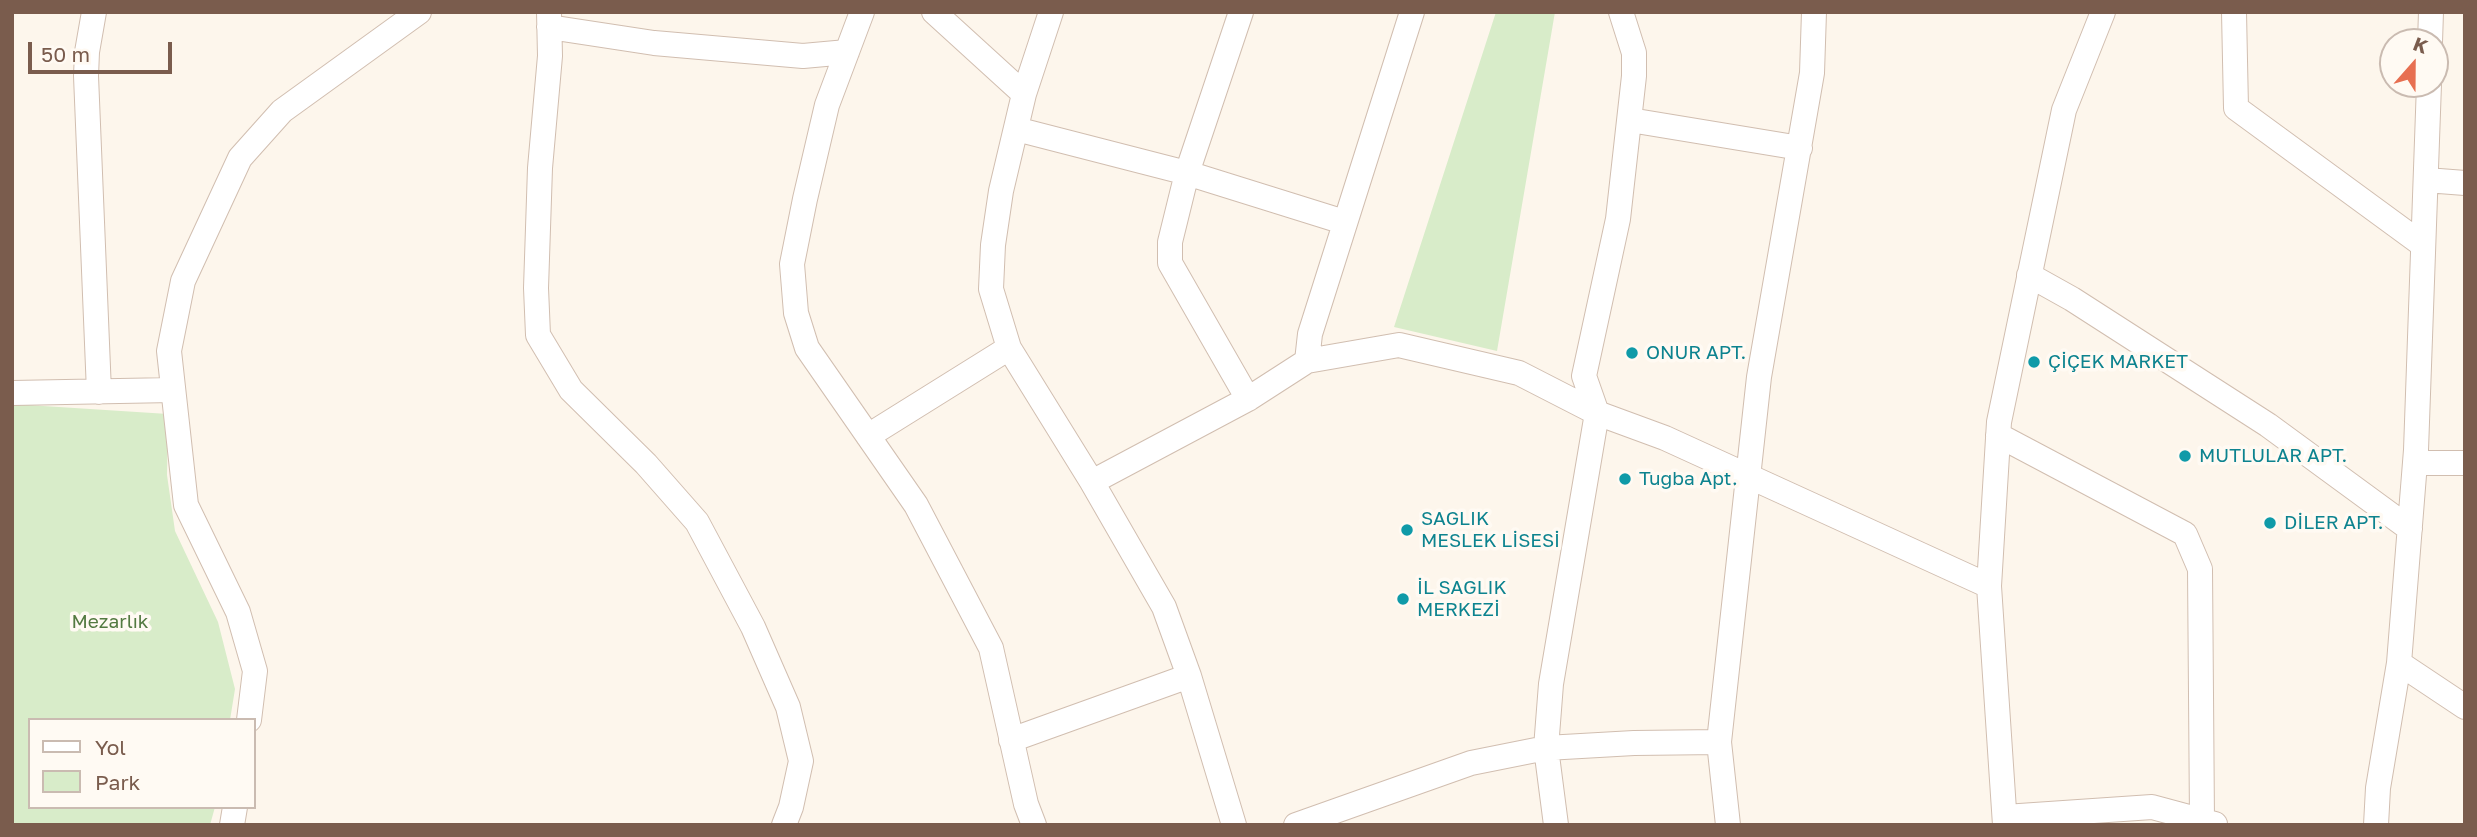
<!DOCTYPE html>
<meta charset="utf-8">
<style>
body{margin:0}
#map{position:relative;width:2477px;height:837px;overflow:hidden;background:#fdf6ec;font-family:"Golos Text",sans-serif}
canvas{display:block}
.frame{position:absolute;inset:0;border:14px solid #7a5c4d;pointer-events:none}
.legend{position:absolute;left:28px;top:718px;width:228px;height:91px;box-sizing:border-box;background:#fffaf3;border:2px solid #cabbb1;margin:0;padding:9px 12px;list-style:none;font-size:21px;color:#7a5c4d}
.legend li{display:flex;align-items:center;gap:14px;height:35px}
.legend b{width:35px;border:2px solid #cabbb1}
.north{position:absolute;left:2379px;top:28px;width:70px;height:70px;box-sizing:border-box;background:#fffaf3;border:2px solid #cabbb1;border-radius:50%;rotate:21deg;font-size:19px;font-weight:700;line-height:28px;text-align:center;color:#7a5c4d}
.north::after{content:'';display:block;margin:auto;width:24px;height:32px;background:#e76f51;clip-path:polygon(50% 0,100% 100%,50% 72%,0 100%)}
.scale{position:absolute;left:28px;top:42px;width:144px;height:32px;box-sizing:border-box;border:4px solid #7a5c4d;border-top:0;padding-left:9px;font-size:21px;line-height:24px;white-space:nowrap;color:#7a5c4d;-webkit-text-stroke:5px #fffaf3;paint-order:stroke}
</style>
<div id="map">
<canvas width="2477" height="837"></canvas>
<div class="frame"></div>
<ul class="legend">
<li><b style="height:9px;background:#fff"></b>Yol</li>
<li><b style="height:19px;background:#d8ecc9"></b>Park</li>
</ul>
<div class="north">K</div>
<div class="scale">50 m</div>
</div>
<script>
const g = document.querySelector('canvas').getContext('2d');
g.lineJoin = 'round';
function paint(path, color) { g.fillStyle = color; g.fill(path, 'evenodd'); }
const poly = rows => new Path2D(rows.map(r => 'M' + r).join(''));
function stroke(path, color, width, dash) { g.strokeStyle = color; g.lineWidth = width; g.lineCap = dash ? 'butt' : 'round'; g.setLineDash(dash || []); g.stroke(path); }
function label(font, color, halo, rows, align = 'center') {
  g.font = font + ' "Golos Text",sans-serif'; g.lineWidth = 7; g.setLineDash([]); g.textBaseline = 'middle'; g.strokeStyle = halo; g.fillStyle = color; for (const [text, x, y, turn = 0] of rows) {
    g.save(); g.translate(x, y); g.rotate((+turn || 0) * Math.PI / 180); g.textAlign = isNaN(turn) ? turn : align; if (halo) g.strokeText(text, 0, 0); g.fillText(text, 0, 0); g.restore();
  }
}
paint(poly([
 [1496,12,1555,12,1497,351,1394,327],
 [12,404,168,414,167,475,175,531,218,622,235,689,230,720,30,720,30,807,215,807,210,825,12,825]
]), '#d8ecc9');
const minor = poly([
 [94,12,87,52,86,76,99,392],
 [549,12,550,56,540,168,536,288,538,335,571,390,646,464,697,522,753,627,788,707,801,761,791,807,784,825],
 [862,12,827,105,805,199,792,264,796,313,807,348,916,505,991,648,1026,804,1034,825],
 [934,12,1024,94],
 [1051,12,1024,94,1001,191,993,245,991,289,1009,348,1092,482,1164,607,1189,676,1234,825],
 [1241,12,1187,173,1170,242,1170,263,1248,399],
 [2234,12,2236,108,2423,245],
 [549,27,654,43,803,56,847,52],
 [2430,42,2431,12],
 [1630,120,1800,148],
 [1016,129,1187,173,1344,222],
 [2426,180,2465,183],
 [2029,275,2072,299,2268,425,2410,529],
 [1307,361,1310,334,1412,12],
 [12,393,173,390],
 [1998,435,2185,534,2200,569,2202,821],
 [868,436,1009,348],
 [2415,463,2465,463],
 [1092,482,1248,399,1307,361,1399,345,1519,373,1597,413,1665,438,1989,586],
 [2399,663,2465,707],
 [249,720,255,671,238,612,186,505,169,351,183,281,240,158,282,111,419,12],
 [1011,740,1189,676],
 [2005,817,2152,807,2215,824],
 [232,825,235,807],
 [1296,825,1471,763,1546,748,1634,743,1719,742],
 [1556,825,1546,748,1551,684,1597,413,1584,376,1618,219,1634,76,1634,53,1621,12],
 [1728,825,1719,742,1759,377,1812,73,1814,12],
 [2005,825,1989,586,1999,422,2064,110,2103,12],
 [2376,825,2378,788,2399,663,2416,450,2429,84]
]);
stroke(minor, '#d1beb0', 26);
stroke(minor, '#fff', 24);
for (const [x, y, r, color] of [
 [1632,353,7,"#0f9aa8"],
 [2034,362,7,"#0f9aa8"],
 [2185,456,7,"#0f9aa8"],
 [1625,479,7,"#0f9aa8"],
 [2270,523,7,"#0f9aa8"],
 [1407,530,7,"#0f9aa8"],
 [1403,599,7,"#0f9aa8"]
]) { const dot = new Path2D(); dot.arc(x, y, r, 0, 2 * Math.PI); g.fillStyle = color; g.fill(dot); stroke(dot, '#fffaf3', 2.5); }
label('19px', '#0d838f', '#fffaf3', [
 ["ONUR APT.",1646,353],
 ["ÇİÇEK MARKET",2048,362],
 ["MUTLULAR APT.",2199,456],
 ["Tuğba Apt.",1639,479],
 ["SAĞLIK",1421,519],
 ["MESLEK LİSESİ",1421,541],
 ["DİLER APT.",2284,523],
 ["İL SAĞLIK",1417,588],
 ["MERKEZİ",1417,610]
], 'left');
label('19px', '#537a41', '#fffaf3', [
 ["Mezarlık",110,622]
]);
</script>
